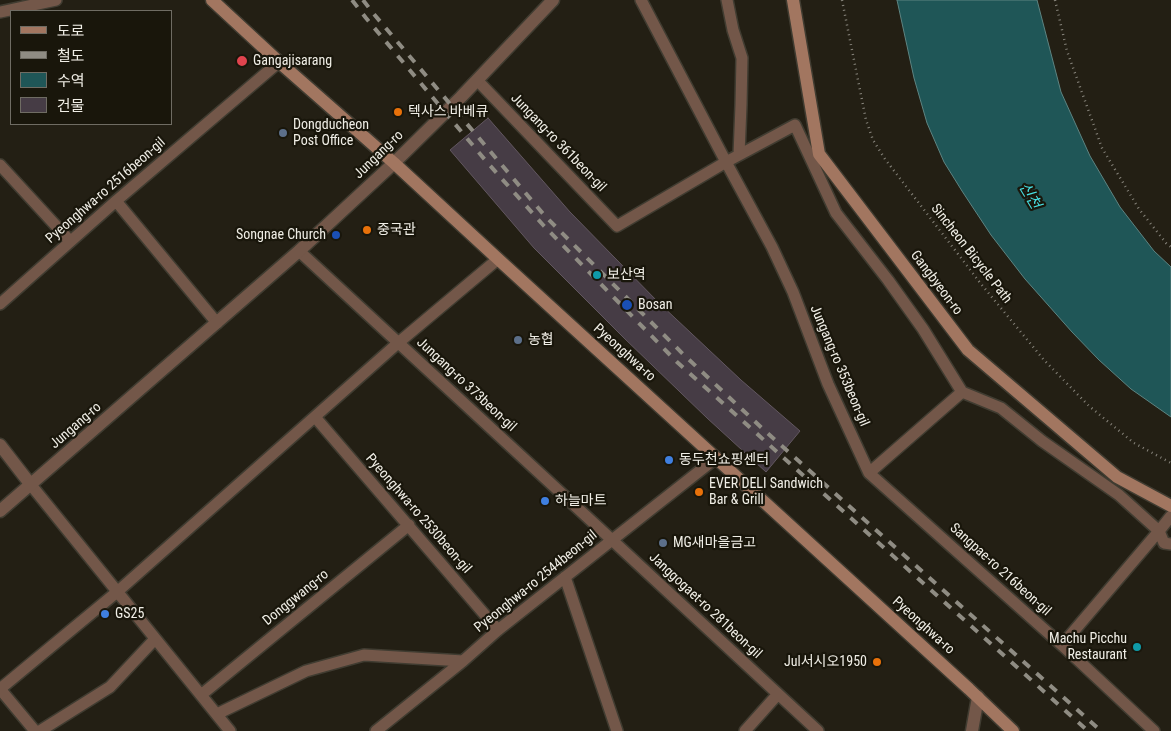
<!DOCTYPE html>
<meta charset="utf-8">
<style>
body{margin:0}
#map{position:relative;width:1171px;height:731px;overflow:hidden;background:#231f14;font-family:"Roboto Condensed","Noto Sans KR",sans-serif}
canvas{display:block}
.legend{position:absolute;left:10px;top:10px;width:162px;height:115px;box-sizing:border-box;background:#19160b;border:1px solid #6f6c63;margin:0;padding:6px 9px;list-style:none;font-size:15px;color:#f0eee6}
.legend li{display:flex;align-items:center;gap:10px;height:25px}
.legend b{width:25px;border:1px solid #6f6c63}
</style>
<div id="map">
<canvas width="1171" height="731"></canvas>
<ul class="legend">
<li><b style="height:6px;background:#a27660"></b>도로</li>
<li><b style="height:6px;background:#8f8c83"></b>철도</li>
<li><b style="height:14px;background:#1f5657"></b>수역</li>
<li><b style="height:14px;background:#463c45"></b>건물</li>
</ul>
</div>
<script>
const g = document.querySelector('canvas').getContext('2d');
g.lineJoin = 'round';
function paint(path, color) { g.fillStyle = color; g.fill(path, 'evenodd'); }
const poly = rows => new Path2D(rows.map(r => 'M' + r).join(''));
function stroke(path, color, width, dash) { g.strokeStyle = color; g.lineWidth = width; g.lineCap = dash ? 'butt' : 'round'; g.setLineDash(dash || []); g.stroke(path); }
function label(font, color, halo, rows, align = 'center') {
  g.font = font + ' "Roboto Condensed","Noto Sans KR",sans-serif'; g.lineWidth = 4.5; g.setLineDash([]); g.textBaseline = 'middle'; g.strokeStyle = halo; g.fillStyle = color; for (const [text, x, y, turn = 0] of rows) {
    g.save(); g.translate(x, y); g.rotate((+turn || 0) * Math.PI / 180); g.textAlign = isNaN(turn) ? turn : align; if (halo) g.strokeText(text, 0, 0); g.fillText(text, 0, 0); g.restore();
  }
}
const water = poly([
 [897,0,1037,0,1061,92,1090,156,1120,207,1154,251,1171,267,1171,417,1131,389,1099,360,1072,332,1025,279,991,235,962,191,944,162,927,123,914,78,897,0]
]);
paint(water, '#1f5657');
stroke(water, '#5e8482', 1);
const building = poly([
 [488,118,570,212,659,303,741,380,800,431,766,472,707,418,624,338,534,248,450,150,488,118]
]);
paint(building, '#463c45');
stroke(building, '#625760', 1);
const minor = poly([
 [641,0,726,162,772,247,793,292,828,384,869,473,962,392],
 [727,0,733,30,742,58,741,105,739,155],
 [0,12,56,0],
 [477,80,617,226,726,162,795,125,836,213,888,280,923,329,962,392,1001,408,1042,441,1119,495,1159,531,1164,543,1171,544],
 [0,165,70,241],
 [116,201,217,323],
 [299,251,612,540,818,731],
 [0,304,116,201,279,62],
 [315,417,498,630],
 [869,473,1064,647,1154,731],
 [31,485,230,731],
 [565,577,617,731],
 [1062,645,1159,531,1171,516],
 [0,689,117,592,398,343,498,259],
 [0,689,35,731],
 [201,695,409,525],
 [217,714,306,671,364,655,463,661],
 [40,731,110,687,155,639],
 [376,731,463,661,498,630,716,458],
 [745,731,778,694]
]);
const tertiary = poly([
 [0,445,31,485],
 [0,511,299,251,394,163,461,97,553,0],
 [972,731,978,697]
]);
const secondary = poly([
 [212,0,279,62,394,163,498,259,969,689,1013,731],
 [793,0,819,154,968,350,1117,477,1171,506]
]);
stroke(minor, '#403c31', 14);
stroke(tertiary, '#403c31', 15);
stroke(secondary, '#403c31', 15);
stroke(poly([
 [842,0,866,120,873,140,885,159,981,284,1044,360,1089,406,1134,443,1171,463],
 [1055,0,1067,51,1102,148,1139,209,1166,243,1171,247]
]), '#87847b', 2.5, [1, 4]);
stroke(minor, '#735749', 11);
stroke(tertiary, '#735749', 12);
stroke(secondary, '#a27660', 12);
stroke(poly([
 [352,0,366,18,486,161,544,226,677,362,1088,731],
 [363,0,373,13,545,216,684,355,764,430,1101,731]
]), '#8f8c83', 4, [9, 9]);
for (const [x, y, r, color] of [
 [242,61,6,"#e0444e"],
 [398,112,5,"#e8710a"],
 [283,133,5,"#5c6f8a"],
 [367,230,5,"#e8710a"],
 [336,235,5,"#1a4fb4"],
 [597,275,5,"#0f9aa8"],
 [627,305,6,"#1a4fb4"],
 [518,340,5,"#5c6f8a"],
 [669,460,5,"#3f7fe0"],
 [699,492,5,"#e8710a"],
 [545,501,5,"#3f7fe0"],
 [663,543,5,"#5c6f8a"],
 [105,614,5,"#3f7fe0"],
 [1137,647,5,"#0f9aa8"],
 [877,662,5,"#e8710a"]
]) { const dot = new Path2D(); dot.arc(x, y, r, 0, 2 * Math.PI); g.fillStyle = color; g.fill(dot); stroke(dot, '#19160b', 2); }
label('14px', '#f0eee6', '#19160b', [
 ["Gangajisarang",253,61],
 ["텍사스 바베큐",408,112],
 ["Dongducheon",293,125],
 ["Post Office",293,141],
 ["중국관",377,230],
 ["Songnae Church",326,235,"right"],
 ["보산역",607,275],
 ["Bosan",638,305],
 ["농협",528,340],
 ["동두천쇼핑센터",679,460],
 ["EVER DELI Sandwich",709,484],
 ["Bar & Grill",709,500],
 ["하늘마트",555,501],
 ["MG새마을금고",673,543],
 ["GS25",115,614],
 ["Machu Picchu",1127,639,"right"],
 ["Restaurant",1127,655,"right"],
 ["Jul서시오1950",867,662,"right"]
], 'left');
label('14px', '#f0eee6', '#19160b', [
 ["Jungang-ro 361beon-gil",558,143,46],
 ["Jungang-ro",379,155,-44],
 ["Pyeonghwa-ro 2516beon-gil",106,191,-41],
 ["Sincheon Bicycle Path",971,254,52],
 ["Gangbyeon-ro",936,283,53],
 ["Pyeonghwa-ro",624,353,42],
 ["Jungang-ro 353beon-gil",839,366,67],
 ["Jungang-ro 373beon-gil",466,385,43],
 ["Jungang-ro",76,426,-41],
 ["Pyeonghwa-ro 2530beon-gil",418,514,49],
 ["Sangpae-ro 216beon-gil",1000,570,42],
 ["Pyeonghwa-ro 2544beon-gil",536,582,-39],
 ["Donggwang-ro",296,598,-39],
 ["Janggogaet-ro 281beon-gil",705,606,43],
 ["Pyeonghwa-ro",923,626,42]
]);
label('italic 15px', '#47e0e3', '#19160b', [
 ["신천",1029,196,59]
]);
</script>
